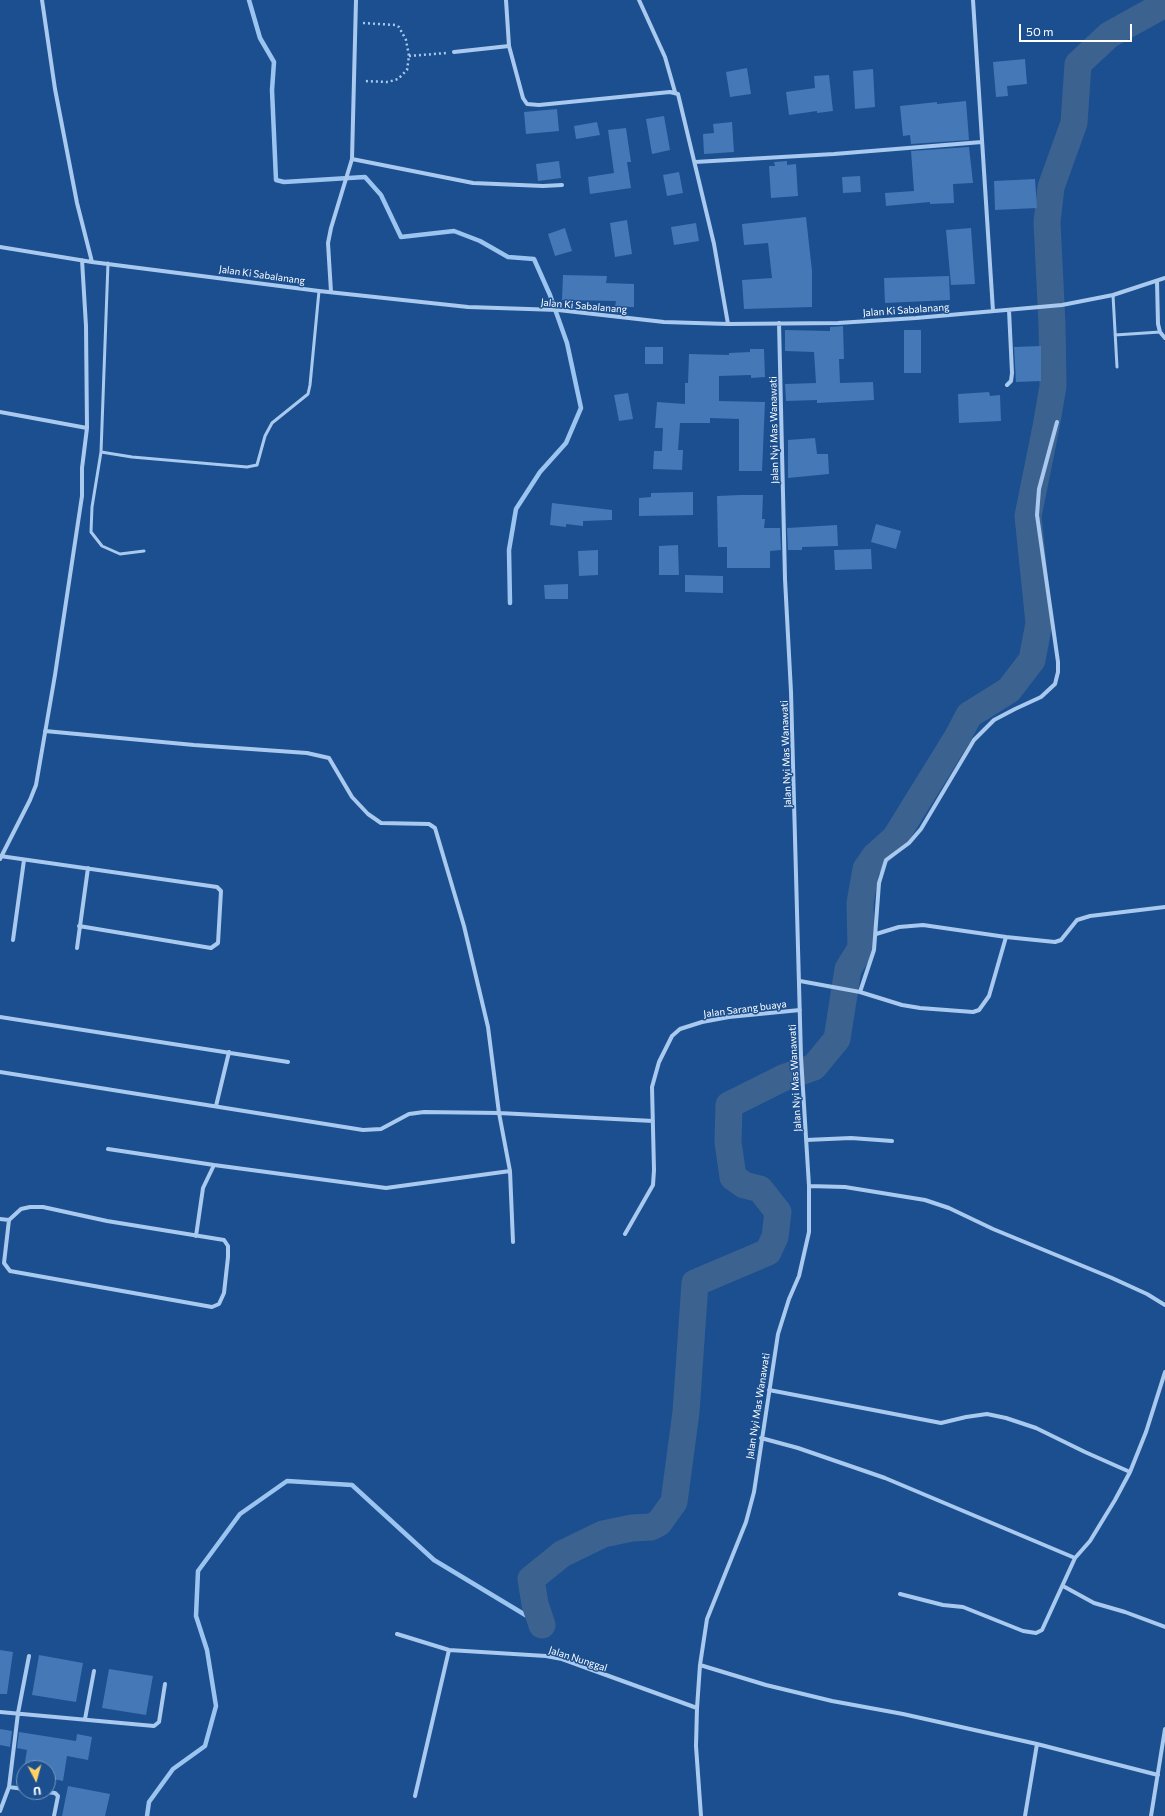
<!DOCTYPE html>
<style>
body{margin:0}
#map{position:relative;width:1165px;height:1816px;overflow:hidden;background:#1b4f8f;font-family:Commissioner,sans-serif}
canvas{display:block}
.north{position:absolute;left:16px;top:1760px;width:40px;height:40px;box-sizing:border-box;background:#1b4f8f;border:1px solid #7695bc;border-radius:50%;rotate:174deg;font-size:11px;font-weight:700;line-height:16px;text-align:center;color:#fff}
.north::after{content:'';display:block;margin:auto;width:14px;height:18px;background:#ffd166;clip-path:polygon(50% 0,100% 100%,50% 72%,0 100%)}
.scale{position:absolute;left:1019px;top:24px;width:113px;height:18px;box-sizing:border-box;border:2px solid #fff;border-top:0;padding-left:5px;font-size:12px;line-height:14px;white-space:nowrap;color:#fff;-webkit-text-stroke:3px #1b4f8f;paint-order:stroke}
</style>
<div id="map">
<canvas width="1165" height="1816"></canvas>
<div class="north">U</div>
<div class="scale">50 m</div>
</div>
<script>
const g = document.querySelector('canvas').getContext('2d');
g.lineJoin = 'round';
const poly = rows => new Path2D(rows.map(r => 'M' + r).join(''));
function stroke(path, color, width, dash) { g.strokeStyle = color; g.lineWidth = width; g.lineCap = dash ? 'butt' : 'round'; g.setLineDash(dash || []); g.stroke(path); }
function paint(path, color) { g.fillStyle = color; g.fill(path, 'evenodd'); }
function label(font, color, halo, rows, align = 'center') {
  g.font = font + ' Commissioner,sans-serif'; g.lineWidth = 3; g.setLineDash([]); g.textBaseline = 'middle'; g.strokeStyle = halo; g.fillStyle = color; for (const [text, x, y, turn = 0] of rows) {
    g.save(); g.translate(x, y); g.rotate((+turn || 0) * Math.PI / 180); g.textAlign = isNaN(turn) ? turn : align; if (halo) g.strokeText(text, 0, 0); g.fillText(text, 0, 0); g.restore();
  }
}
stroke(poly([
 [249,0,260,38,274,62,272,90,276,180,284,182,365,177,381,195,401,237,454,231,480,241,508,257,534,259,550,295,567,343,581,408,566,443,540,472,516,509,509,550,510,603],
 [147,1816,149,1802,173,1769,205,1746,216,1706,207,1650,196,1616,198,1571,240,1514,287,1481,352,1485,434,1560,542,1625]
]), '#9cc4f0', 4.5);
stroke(poly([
 [542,1625,535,1604,531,1579,562,1554,603,1534,632,1528,651,1527,659,1523,674,1502,686,1412,695,1283,768,1252,775,1237,778,1212,760,1189,744,1185,733,1177,728,1142,729,1105,783,1078,814,1067,837,1039,848,969,861,948,860,903,866,869,875,856,895,838,958,736,969,715,1009,690,1032,660,1039,623,1028,516,1046,427,1053,386,1052,324,1047,222,1051,187,1074,123,1078,64,1109,35,1165,4]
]), '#3c6290', 27);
paint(poly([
 [1025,59,1027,84,1007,86,1008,96,996,97,993,62],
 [747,68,751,94,730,97,726,72],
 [873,69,875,107,855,109,853,71],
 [829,75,833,111,817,113,817,111,789,115,786,92,815,88,814,76],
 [966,101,969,140,911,144,910,135,903,136,900,106,937,102,937,104],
 [557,109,559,131,526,134,524,112],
 [664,116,670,150,652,154,646,119],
 [597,122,600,135,576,139,574,126],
 [732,122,734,152,704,154,703,134,714,133,713,124],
 [626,128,631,162,627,162,631,188,590,194,588,177,614,173,608,130],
 [969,147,973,183,953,184,954,203,930,204,930,202,886,206,885,193,914,191,911,151],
 [559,161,561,178,538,181,536,164],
 [787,161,787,165,796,164,798,196,771,198,769,166,775,166,774,162],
 [679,172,683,193,667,196,663,175],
 [860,176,861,192,843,193,842,177],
 [1035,179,1037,208,995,210,994,181],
 [806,217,812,271,812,307,744,309,742,280,772,278,768,243,744,245,742,224],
 [627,220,632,254,615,257,610,223],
 [696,223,699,241,674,245,671,227],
 [565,228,572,251,555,256,548,234],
 [971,228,975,284,951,285,946,230],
 [563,275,607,276,606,283,634,284,634,307,615,307,616,301,562,300],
 [949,276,950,300,885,303,884,278],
 [843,326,844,359,839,359,840,383,873,382,874,400,817,403,817,400,786,401,785,384,816,383,814,352,785,351,785,330,830,331,830,327],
 [904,330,921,330,921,373,904,373],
 [1041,346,1041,381,1016,382,1014,347],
 [645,347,663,347,663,364,645,364],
 [750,349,764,349,765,377,751,378,751,375,719,376,719,401,765,402,762,471,739,471,739,419,710,418,710,423,680,423,678,450,683,450,682,470,653,469,654,451,662,451,663,428,655,428,657,402,685,404,685,383,688,383,689,354,729,355,729,353,750,352],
 [989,392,990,396,1000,395,1001,421,959,423,958,394],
 [628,393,633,419,619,421,614,395],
 [815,438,817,454,828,454,829,474,788,478,788,440],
 [693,492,693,515,639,516,639,498,651,497,651,493],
 [740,495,763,495,762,519,765,519,764,528,780,528,781,550,770,551,770,568,727,568,727,547,718,547,717,496],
 [552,503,612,510,612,520,583,521,583,526,566,524,566,527,550,525],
 [876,524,901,531,896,549,871,542],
 [837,525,838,546,802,547,802,550,788,550,787,528],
 [678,545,679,575,659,575,659,546],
 [871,549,872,569,835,570,834,550],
 [598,550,598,575,579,576,578,551],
 [685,575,723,576,723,593,685,592],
 [568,584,568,599,545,599,544,585],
 [0,1650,13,1652,7,1694,0,1694],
 [39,1655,83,1663,76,1702,32,1695],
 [109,1669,153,1676,146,1715,102,1708],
 [0,1729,12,1731,10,1747,0,1745],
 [19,1732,76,1741,77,1734,92,1737,88,1760,67,1756,63,1781,48,1778,48,1768,24,1768,27,1750,17,1748],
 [68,1786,110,1794,105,1816,62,1816]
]), '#4478b7');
stroke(poly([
 [363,23,395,25,399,27,406,40,409,56,407,70,398,79,388,82,363,81],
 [409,56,446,53]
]), '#a9c9ee', 2.5, [2, 3]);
stroke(poly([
 [108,263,101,452,92,507,91,532,102,546,120,554,144,551],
 [1113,295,1117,367],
 [1115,335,1160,332],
 [101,452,132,457,247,467,257,465,265,436,272,423,308,394,310,385,319,291]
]), '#a9c9ee', 3);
stroke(poly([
 [42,0,55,89,77,203,92,262],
 [506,0,509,46,523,98,527,104,539,105,670,92,678,94,714,244,728,324],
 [639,0,665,57,675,92],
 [973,0,993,311],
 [454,52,509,46],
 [352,159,473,183,543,186,562,185],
 [695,162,834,154,982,142],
 [0,247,92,262,319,291,468,307,558,310,664,322,728,324,838,323,916,318,1062,305,1113,295,1165,278],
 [1157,281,1158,324,1160,332,1165,338],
 [331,292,328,243,331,228,352,159,356,0],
 [1007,385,1011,381,1012,373,1009,310],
 [0,412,87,428],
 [45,731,194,745,307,753,329,758,352,797,368,814,381,823,429,824,435,828,464,926,488,1027,499,1113,510,1171,513,1242],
 [0,856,217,887,221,891,218,943,211,948,79,926],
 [0,859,30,800,36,785,55,675,82,496,82,468,87,428,86,326,82,260],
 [876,934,899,927,923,925,1006,937,1055,942,1061,940,1077,920,1090,916,1165,907],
 [13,940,24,860],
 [77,948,88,868],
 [800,981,860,992,874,950,879,883,886,860,909,843,921,829,974,740,994,720,1015,709,1041,697,1055,684,1058,672,1058,662,1037,515,1039,489,1057,422],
 [860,992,902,1005,920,1008,973,1012,979,1010,989,996,1006,937],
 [0,1017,288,1062],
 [0,1072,363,1130,381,1129,409,1114,424,1112,499,1113,653,1121],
 [216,1106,229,1052],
 [806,1140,851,1138,892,1141],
 [108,1149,214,1165],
 [809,1186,845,1187,925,1200,949,1208,993,1229,1112,1278,1147,1294,1165,1305],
 [30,1207,43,1207,107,1221,224,1240,228,1246,228,1257,224,1293,219,1304,212,1307,10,1271,4,1263,9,1220,21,1209,30,1207],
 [0,1219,9,1220],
 [625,1234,653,1185,654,1170,652,1087,659,1062,672,1036,680,1029,702,1022,729,1017,800,1010],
 [196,1236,203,1188,214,1165,386,1188,510,1171],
 [769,1390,941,1423,966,1417,987,1414,1006,1418,1036,1428,1085,1452,1130,1472],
 [761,1438,798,1448,885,1478,1075,1558],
 [1063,1586,1094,1603,1125,1612,1165,1627],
 [900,1594,943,1605,963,1607,1023,1631,1036,1633,1042,1630,1075,1558,1090,1541,1115,1500,1130,1472,1146,1432,1165,1372],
 [397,1634,449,1650,546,1656,562,1659,697,1708],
 [700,1665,766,1685,832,1701,903,1714,1037,1744,1158,1775],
 [0,1712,154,1726,159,1722,165,1684],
 [85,1719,94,1671],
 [9,1787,24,1789],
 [46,1792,55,1793,58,1796,54,1816],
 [415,1796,449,1650],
 [0,1811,9,1787,18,1713,29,1656],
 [701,1816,696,1746,697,1708,700,1665,707,1619,746,1522,754,1492,778,1334,789,1299,799,1276,809,1232,809,1186,801,1057,791,692,785,579,779,323],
 [1025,1816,1037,1744],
 [1151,1816,1165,1729]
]), '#a9c9ee', 4);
label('10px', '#fff', '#1b4f8f', [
 ["Jalan Ki Sabalanang",262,275,8],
 ["Jalan Ki Sabalanang",584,306,5],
 ["Jalan Ki Sabalanang",906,310,-4],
 ["Jalan Nyi Mas Wanawati",774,430,-91],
 ["Jalan Nyi Mas Wanawati",786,754,-92],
 ["Jalan Sarang buaya",745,1009,-7],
 ["Jalan Nyi Mas Wanawati",795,1078,-93],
 ["Jalan Nyi Mas Wanawati",758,1406,-81],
 ["Jalan Nunggal",578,1659,18]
]);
</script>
